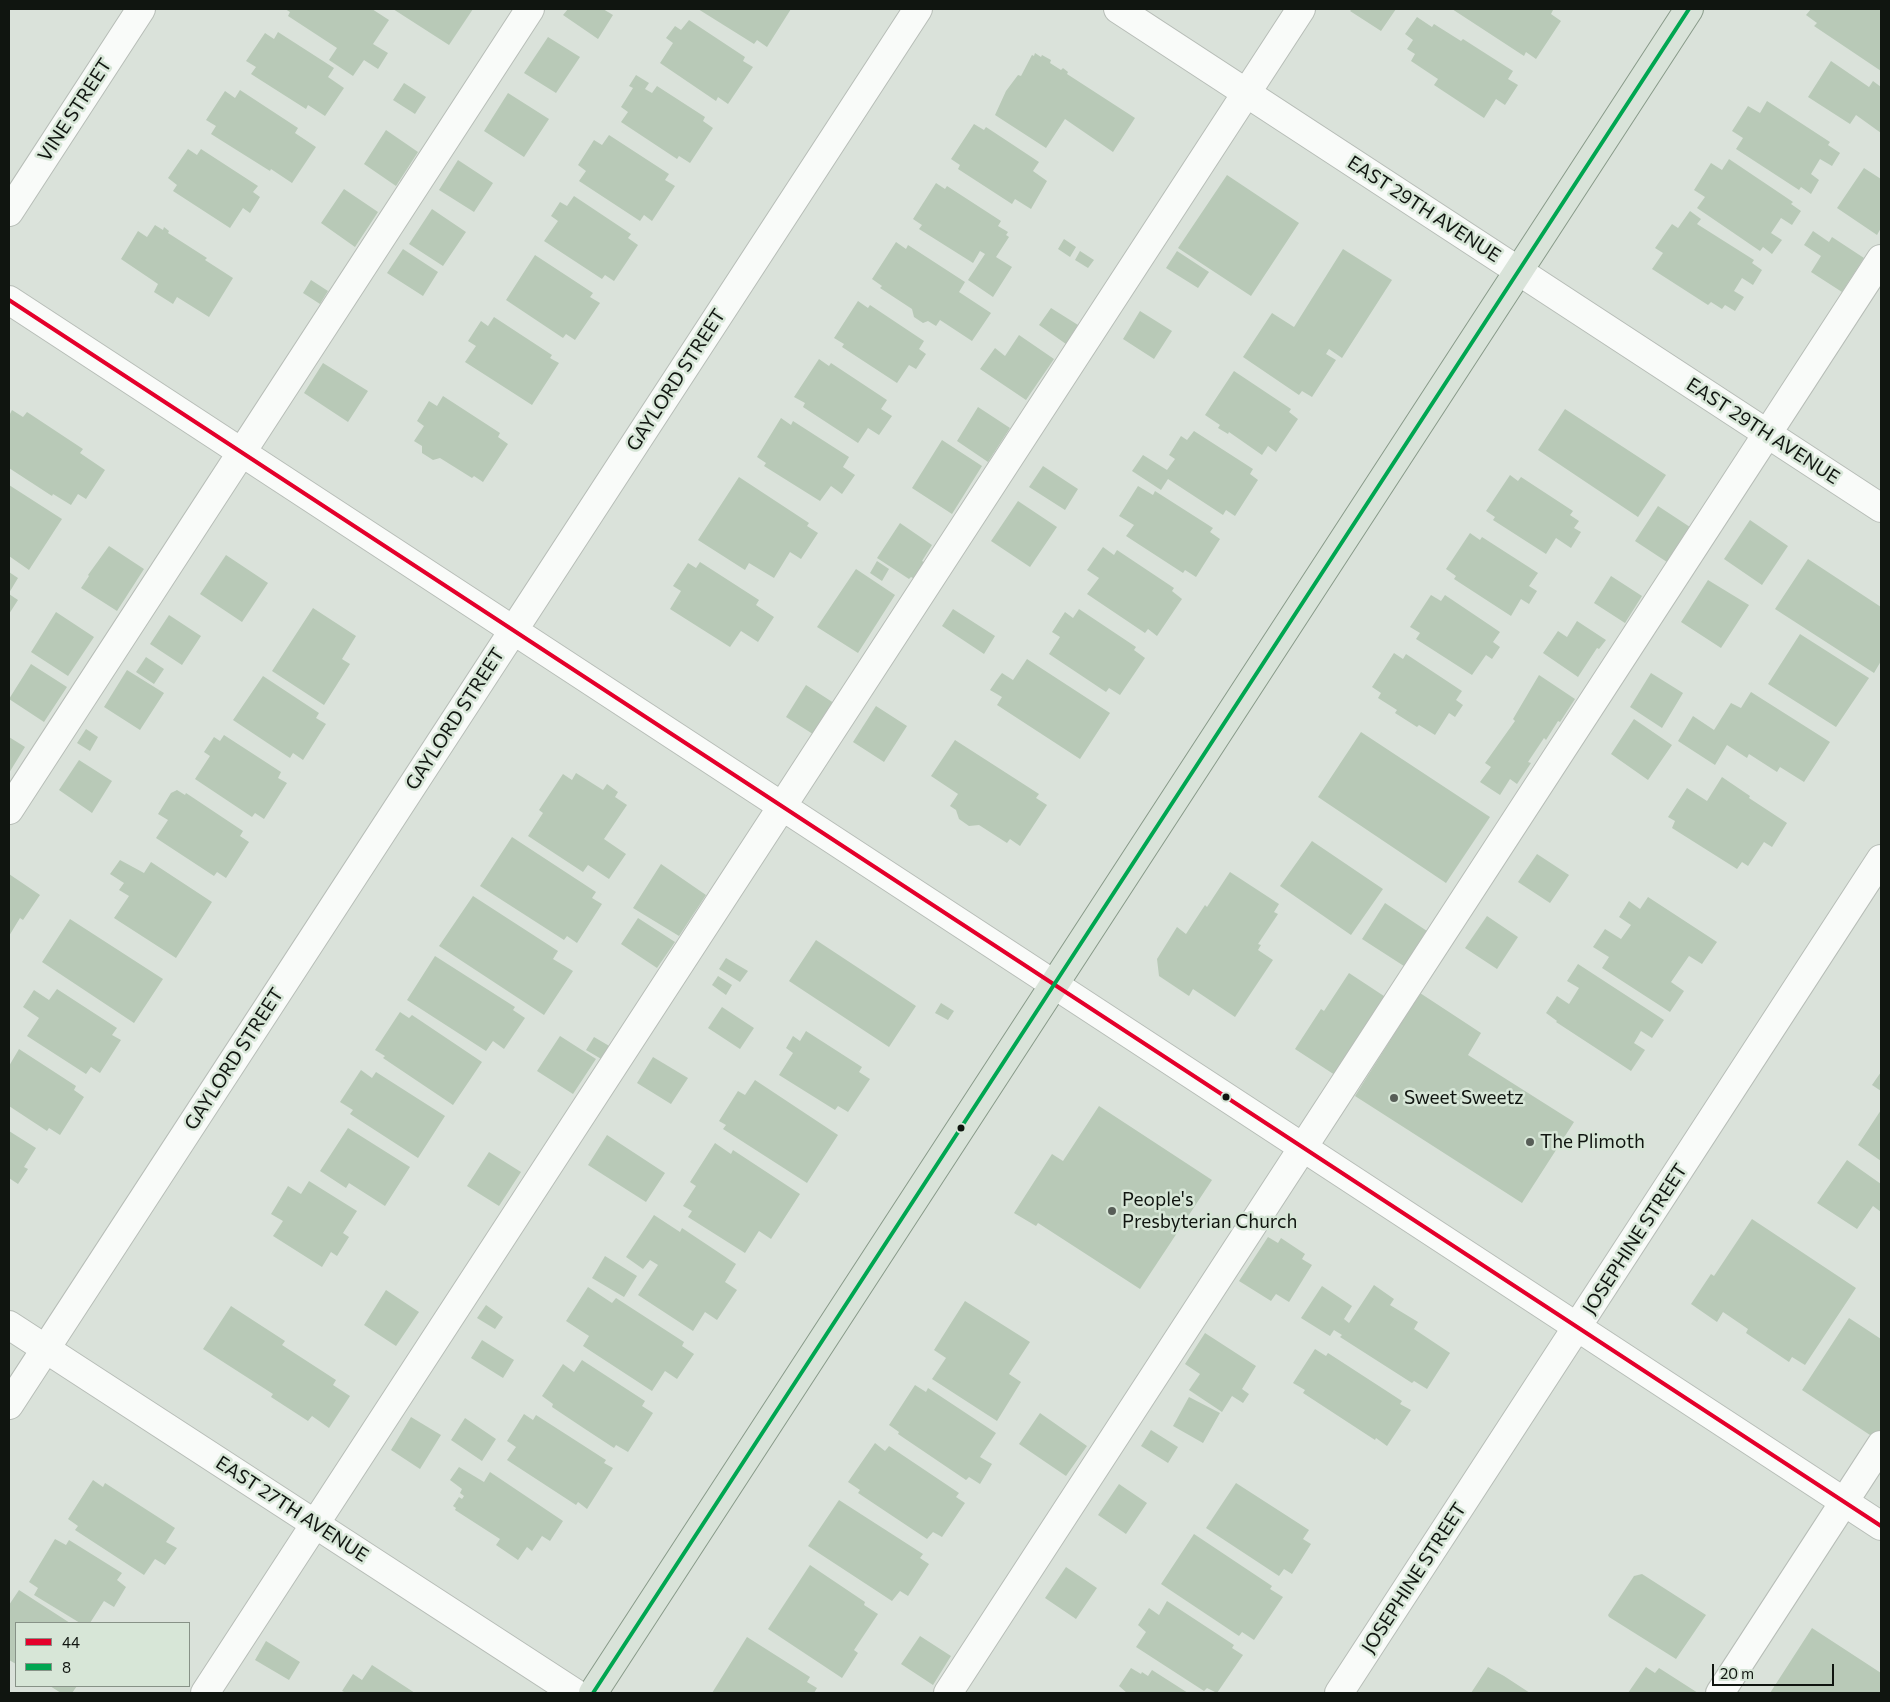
<!DOCTYPE html>
<style>
body{margin:0}
#map{position:relative;width:1890px;height:1702px;overflow:hidden;background:#dae2da;font-family:Commissioner,sans-serif}
canvas{display:block}
.frame{position:absolute;inset:0;border:10px solid #101510;pointer-events:none}
.legend{position:absolute;left:15px;top:1622px;width:175px;height:65px;box-sizing:border-box;background:#d7e6d7;border:1px solid #879287;margin:0;padding:6px 9px;list-style:none;font-size:15px;color:#101510}
.legend li{display:flex;align-items:center;gap:10px;height:25px}
.legend b{width:25px;border:1px solid #879287}
.scale{position:absolute;left:1712px;top:1664px;width:122px;height:22px;box-sizing:border-box;border:2px solid #101510;border-top:0;padding-left:6px;font-size:15px;line-height:18px;white-space:nowrap;color:#101510;-webkit-text-stroke:4px #d7e6d7;paint-order:stroke}
</style>
<div id="map">
<canvas width="1890" height="1702"></canvas>
<div class="frame"></div>
<ul class="legend">
<li><b style="height:6px;background:#e4002b"></b>44</li>
<li><b style="height:6px;background:#00a651"></b>8</li>
</ul>
<div class="scale">20 m</div>
</div>
<script>
const g = document.querySelector('canvas').getContext('2d');
g.lineJoin = 'round';
function paint(path, color) { g.fillStyle = color; g.fill(path, 'evenodd'); }
const poly = rows => new Path2D(rows.map(r => 'M' + r).join(''));
function stroke(path, color, width, dash) { g.strokeStyle = color; g.lineWidth = width; g.lineCap = dash ? 'butt' : 'round'; g.setLineDash(dash || []); g.stroke(path); }
function label(font, color, halo, rows, align = 'center') {
  g.font = font + ' Commissioner,sans-serif'; g.lineWidth = 5; g.setLineDash([]); g.textBaseline = 'middle'; g.strokeStyle = halo; g.fillStyle = color; for (const [text, x, y, turn = 0] of rows) {
    g.save(); g.translate(x, y); g.rotate((+turn || 0) * Math.PI / 180); g.textAlign = isNaN(turn) ? turn : align; if (halo) g.strokeText(text, 0, 0); g.fillText(text, 0, 0); g.restore();
  }
}
paint(poly([
 [285,9,372,9,389,20,373,44,388,53,378,69,364,60,353,76,329,60,337,48,288,16,290,12],
 [393,9,473,9,449,45],
 [568,9,603,9,613,15,598,39,563,15],
 [698,9,791,9,767,47,757,40,754,44],
 [1352,9,1396,9,1381,31,1350,11],
 [1452,9,1551,9,1553,10,1551,14,1561,21,1536,59,1526,52,1524,56],
 [1811,9,1881,9,1881,71,1814,26,1817,23,1806,15],
 [1417,17,1432,27,1434,24,1461,41,1463,39,1513,71,1508,79,1518,85,1505,105,1496,99,1484,118,1434,85,1438,79,1411,61,1415,54,1407,49,1413,40,1405,34],
 [689,20,745,57,743,61,753,67,728,104,718,97,716,101,660,63,673,43,666,38,675,26,681,30],
 [278,32,334,68,328,77,344,88,325,116,308,105,306,109,251,74,256,67,246,61,265,33,274,39],
 [548,37,580,57,556,93,524,73],
 [1035,53,1041,57,1042,55,1051,60,1050,63,1061,70,1063,68,1068,72,1067,74,1135,118,1113,152,1065,119,1046,148,995,115,1006,91,1018,75,1021,76,1032,55,1034,56],
 [1831,61,1869,87,1873,81,1881,87,1881,133,1856,115,1850,124,1808,97],
 [636,75,649,83,645,89,652,93,657,86,705,117,703,121,713,128,690,163,679,156,677,159,621,122,628,112,621,107,633,88,629,86],
 [404,83,426,97,415,114,393,100],
 [240,90,298,128,295,133,316,147,292,183,271,169,270,171,211,134,216,126,206,120,225,91,235,98],
 [508,93,549,119,524,157,484,131],
 [1767,101,1830,142,1828,145,1840,153,1832,166,1820,159,1811,174,1819,180,1811,194,1801,187,1799,190,1736,149,1743,138,1732,131,1748,106,1760,113],
 [974,124,984,130,986,127,1039,162,1033,171,1047,181,1031,209,1015,199,1012,204,958,169,960,165,951,159],
 [386,130,418,152,396,186,364,164],
 [609,135,669,174,665,180,675,186,652,221,644,215,640,221,579,181,586,171,578,165,594,140,602,145],
 [188,149,197,155,201,149,258,186,253,192,260,197,250,213,243,208,230,228,173,191,177,185,168,178],
 [1729,159,1793,202,1791,204,1801,211,1792,225,1781,218,1771,233,1782,240,1772,254,1763,247,1760,251,1697,208,1705,197,1694,190,1711,163,1722,170],
 [458,160,493,183,474,212,439,190],
 [1864,168,1881,179,1881,228,1877,235,1837,208],
 [1227,175,1299,223,1251,296,1178,248],
 [936,183,945,189,947,186,1001,221,998,226,1008,232,1006,235,1009,237,996,257,1012,267,993,297,968,280,985,254,980,251,973,263,919,229,922,225,913,219],
 [344,189,378,212,355,247,321,223],
 [574,196,631,234,628,238,638,245,614,281,605,275,602,279,544,241,558,221,551,216,560,202,567,206],
 [432,209,466,232,443,266,409,244],
 [1690,211,1701,219,1697,224,1754,260,1752,263,1762,270,1753,285,1742,278,1734,291,1744,297,1735,311,1725,305,1722,309,1711,302,1708,305,1652,269,1663,253,1655,248,1672,224,1678,228],
 [155,225,163,230,164,227,169,231,168,233,207,258,205,260,233,278,209,317,177,297,173,304,154,292,158,284,121,259,138,231,147,237],
 [1813,231,1829,242,1832,237,1864,258,1842,292,1811,272,1821,256,1804,245],
 [1064,239,1076,247,1070,257,1058,249],
 [896,242,906,249,908,245,965,282,959,292,991,313,972,341,940,320,936,326,928,321,923,323,914,317,912,309,880,288,882,286,872,279],
 [403,249,438,272,423,296,387,273],
 [1343,249,1392,280,1342,358,1329,349,1326,354,1336,360,1312,397,1302,391,1299,395,1243,357,1272,313,1294,327],
 [1080,251,1094,260,1088,268,1075,260],
 [1177,251,1209,272,1198,288,1166,268],
 [535,255,593,293,590,297,600,303,575,340,566,334,563,338,506,300],
 [311,280,328,291,320,304,303,293],
 [858,301,868,308,870,305,924,341,919,349,926,354,916,369,909,365,897,383,842,347,844,344,834,338],
 [1051,308,1078,325,1066,344,1039,325],
 [1140,311,1172,331,1154,359,1123,339],
 [494,317,552,355,550,358,559,363,532,405,465,362,476,346,468,341,481,321,488,326],
 [1019,335,1054,359,1026,400,980,369,995,348,1005,356],
 [819,359,829,366,831,363,887,400,881,409,892,416,879,435,868,428,858,443,803,407,805,403,794,397],
 [323,363,368,391,348,422,304,393],
 [1234,371,1291,409,1289,412,1298,419,1276,452,1268,446,1262,455,1229,432,1228,434,1218,428,1220,425,1205,415],
 [443,396,500,433,498,437,508,444,483,482,474,476,472,478,440,458,433,460,422,453,422,446,414,441,424,426,417,421,429,401,437,406],
 [978,407,1010,428,988,462,957,441],
 [1565,409,1666,475,1638,517,1538,450],
 [12,410,23,417,27,412,83,449,80,453,105,470,86,499,78,494,71,505,53,494,52,496,9,468,9,413,10,414],
 [781,418,791,425,793,421,849,457,843,467,855,475,842,494,831,486,820,501,764,466,766,463,757,457],
 [1194,431,1253,469,1250,474,1258,480,1235,516,1226,510,1223,515,1168,479,1161,490,1132,471,1143,455,1167,470,1175,459,1169,455,1181,436,1187,440],
 [942,440,982,466,952,514,912,488],
 [1043,466,1078,489,1065,510,1029,487],
 [1510,475,1518,481,1521,477,1573,511,1570,515,1579,521,1574,528,1581,532,1571,548,1556,538,1546,554,1493,520,1495,517,1486,511],
 [739,477,809,523,807,526,818,533,801,559,790,552,774,578,749,563,745,570,698,540],
 [9,485,62,519,29,570,9,556],
 [1138,486,1153,495,1155,491,1213,528,1210,532,1220,539,1196,577,1185,570,1183,573,1126,536,1134,525,1119,516],
 [1018,501,1057,527,1030,567,991,541],
 [1658,506,1693,529,1670,564,1635,541],
 [1750,520,1788,546,1762,585,1724,559],
 [900,523,932,545,922,561,926,563,915,579,911,577,909,579,877,558],
 [1470,533,1480,540,1482,537,1538,573,1529,586,1537,591,1529,604,1521,599,1511,616,1454,579,1456,576,1446,569],
 [109,546,144,569,117,611,81,588,89,576,88,575],
 [1103,547,1114,555,1117,550,1174,588,1172,591,1182,599,1157,636,1148,629,1145,633,1087,594,1099,578,1087,570],
 [226,555,268,583,242,622,200,594],
 [1808,559,1881,607,1881,661,1874,673,1775,609],
 [877,561,889,569,882,581,870,573],
 [700,562,759,600,756,605,774,617,758,642,741,631,730,647,670,609,681,591,673,586,688,563,696,568],
 [856,569,895,595,858,653,817,627],
 [9,572,18,578,9,593],
 [1611,576,1642,596,1625,623,1594,603],
 [1708,580,1749,605,1721,648,1681,622],
 [9,594,18,600,9,614],
 [1431,595,1441,601,1445,595,1500,632,1493,642,1500,647,1492,659,1486,655,1472,675,1416,639,1420,633,1410,627],
 [313,608,356,636,342,659,350,664,324,705,272,671],
 [953,609,995,636,984,654,942,626],
 [1079,609,1136,647,1134,650,1145,658,1120,695,1109,688,1106,692,1049,654,1060,637,1052,632,1065,612,1073,618],
 [56,612,94,637,68,676,31,652],
 [169,615,201,636,182,665,150,644],
 [1577,621,1606,640,1599,649,1597,648,1578,677,1543,653,1558,631,1567,637],
 [1800,634,1869,678,1836,727,1768,684],
 [1394,653,1403,659,1406,654,1462,691,1456,700,1463,705,1455,717,1449,713,1435,735,1419,725,1417,727,1395,713,1397,710,1378,698,1381,693,1372,687],
 [146,657,164,669,154,684,136,672],
 [1027,659,1110,713,1080,759,997,705,1002,697,990,690,996,681,1002,673,1013,680],
 [31,664,67,687,44,722,9,699],
 [127,670,164,693,140,730,104,707],
 [1651,673,1683,693,1662,728,1630,707],
 [1539,675,1575,699,1560,722,1558,721,1546,740,1544,738,1528,762,1531,763,1517,784,1510,779,1500,795,1480,782,1491,767,1485,763,1515,721,1513,719],
 [263,676,319,713,316,718,326,724,303,760,293,753,290,758,233,720],
 [806,685,837,705,816,736,786,717],
 [1751,692,1830,742,1804,782,1780,767,1777,772,1749,754,1747,758,1727,745,1715,765,1678,741,1693,716,1714,730,1731,703,1741,708],
 [876,706,907,726,884,762,853,742],
 [1634,719,1672,745,1648,780,1611,754],
 [86,729,98,737,90,751,77,743],
 [1361,732,1490,817,1446,883,1318,797],
 [224,735,281,772,278,778,287,783,264,819,255,813,252,817,195,779,210,756,204,752,214,737,220,741],
 [9,737,25,747,9,773],
 [955,740,1039,794,1036,798,1047,805,1020,846,1010,839,1007,843,979,825,969,826,959,819,956,810,950,806,958,794,931,776],
 [79,760,112,781,92,813,59,790],
 [576,773,603,790,607,784,618,792,615,797,627,805,604,839,626,854,609,879,588,865,583,872,528,836,543,813,539,810,563,774,572,780],
 [1722,777,1750,796,1749,798,1787,823,1772,847,1764,842,1748,866,1742,862,1737,869,1672,828,1675,821,1668,817,1687,788,1707,801],
 [177,790,185,795,186,793,243,831,240,836,249,842,226,878,217,872,214,876,156,838,168,820,158,814,171,793],
 [512,837,596,892,592,898,602,904,577,943,567,936,564,940,480,886],
 [1312,841,1383,889,1351,935,1280,886],
 [1537,854,1569,875,1550,903,1518,882],
 [120,860,144,873,151,862,212,902,176,958,114,918,129,896,119,890,124,883,110,874],
 [661,864,706,895,679,936,633,908],
 [1230,872,1279,904,1274,912,1278,914,1258,944,1261,945,1258,950,1273,960,1235,1017,1193,989,1189,996,1159,976,1157,959,1177,927,1186,934,1205,905,1207,907],
 [9,874,40,895,23,920,20,918,9,936],
 [473,896,558,951,553,959,573,971,544,1015,439,946],
 [1648,897,1717,942,1702,964,1689,956,1671,982,1684,991,1670,1012,1602,968,1609,957,1593,947,1605,929,1621,939,1631,925,1619,917,1629,901,1640,909],
 [1385,903,1430,933,1407,968,1362,939],
 [1487,916,1518,937,1497,969,1465,948],
 [638,918,675,942,657,968,621,944],
 [70,919,163,979,134,1023,42,962],
 [816,940,916,1006,889,1047,789,981],
 [435,956,515,1007,513,1010,525,1018,504,1049,493,1041,486,1051,407,1000],
 [726,958,748,971,740,982,719,969],
 [1578,964,1664,1020,1652,1038,1641,1031,1634,1043,1645,1050,1631,1071,1556,1022,1557,1021,1546,1013,1557,996,1569,1004,1579,988,1567,981],
 [1349,973,1390,1000,1338,1077,1295,1049,1321,1009,1324,1011],
 [718,976,732,985,726,995,712,985],
 [57,989,117,1028,112,1035,121,1040,100,1073,91,1067,86,1074,27,1036,39,1018,23,1007,34,990,49,1000],
 [1420,993,1481,1033,1468,1055,1574,1122,1522,1203,1355,1096],
 [941,1003,954,1011,948,1020,935,1013],
 [722,1007,754,1028,740,1049,708,1028],
 [400,1012,409,1018,412,1015,482,1062,453,1105,383,1058,385,1056,375,1050],
 [806,1031,862,1067,859,1072,870,1079,848,1112,838,1106,835,1110,779,1075,793,1053,786,1048,793,1036,800,1041],
 [560,1036,596,1059,573,1094,537,1071],
 [594,1037,611,1047,603,1060,586,1050],
 [19,1049,76,1086,74,1090,84,1097,60,1135,49,1128,47,1131,9,1106,9,1066],
 [653,1057,688,1078,671,1104,637,1083],
 [361,1070,372,1078,376,1072,445,1116,418,1158,350,1114,353,1110,340,1102],
 [1881,1072,1881,1091,1872,1085],
 [755,1080,838,1135,807,1183,723,1129,726,1125,719,1121,738,1091,745,1095],
 [1099,1106,1212,1180,1140,1289,1038,1223,1036,1226,1014,1213,1052,1154,1063,1161],
 [1881,1110,1881,1161,1858,1145],
 [348,1128,410,1167,385,1206,349,1183,346,1188,320,1171],
 [9,1131,36,1148,24,1167,28,1169,18,1184,9,1178],
 [607,1135,665,1173,646,1202,588,1165],
 [715,1143,731,1154,733,1150,800,1194,771,1239,759,1231,745,1253,688,1217,692,1211,683,1206,696,1186,690,1182],
 [489,1152,521,1172,499,1206,467,1186],
 [1847,1160,1881,1184,1881,1212,1873,1206,1857,1229,1817,1203],
 [309,1181,357,1211,343,1233,349,1237,337,1256,331,1252,322,1267,273,1236,283,1221,271,1214,288,1186,301,1194],
 [654,1215,680,1232,682,1228,736,1264,725,1282,737,1290,717,1320,705,1312,693,1331,638,1295,658,1265,650,1260,643,1269,626,1257],
 [1752,1219,1856,1288,1805,1365,1792,1357,1789,1362,1746,1333,1748,1329,1723,1312,1717,1322,1691,1304,1711,1274,1714,1276],
 [1268,1237,1278,1243,1281,1238,1305,1254,1302,1259,1312,1265,1289,1302,1276,1294,1271,1301,1239,1281],
 [605,1256,637,1276,624,1297,592,1278],
 [1374,1285,1394,1299,1390,1305,1418,1322,1414,1329,1450,1353,1427,1389,1414,1381,1412,1383,1340,1337,1342,1335,1334,1330,1330,1336,1301,1318,1322,1286,1352,1306,1344,1319,1349,1323],
 [588,1287,612,1303,616,1298,684,1342,682,1346,694,1354,677,1379,665,1371,652,1391,583,1346,589,1336,566,1321],
 [386,1290,419,1312,396,1346,364,1325],
 [965,1301,1030,1342,1009,1374,1021,1382,997,1421,932,1379,946,1358,934,1350],
 [486,1305,503,1317,495,1329,477,1318],
 [231,1306,285,1341,282,1345,336,1380,333,1385,350,1396,329,1428,312,1416,308,1421,271,1397,273,1394,203,1349],
 [1849,1318,1881,1339,1881,1431,1876,1439,1802,1390],
 [1205,1333,1256,1366,1242,1389,1249,1394,1243,1403,1232,1396,1222,1412,1189,1390,1200,1374,1185,1364],
 [482,1340,514,1360,503,1378,471,1358],
 [1315,1349,1326,1356,1328,1353,1402,1401,1400,1404,1411,1410,1387,1446,1376,1438,1375,1440,1303,1393,1305,1390,1293,1383],
 [582,1360,645,1401,642,1406,653,1413,628,1452,616,1445,614,1448,585,1429,552,1407,553,1404,542,1396,563,1364,574,1372],
 [915,1385,926,1392,928,1388,996,1433,980,1457,992,1464,980,1484,969,1477,966,1480,898,1434,899,1432,889,1425],
 [1189,1397,1220,1413,1203,1443,1173,1426],
 [1040,1413,1087,1446,1066,1476,1019,1444],
 [524,1414,533,1420,536,1415,606,1460,604,1463,613,1468,587,1509,578,1502,576,1505,507,1460,516,1447,507,1441],
 [411,1417,441,1435,420,1469,391,1450],
 [465,1418,496,1439,482,1461,451,1440],
 [1151,1430,1178,1447,1168,1463,1141,1446],
 [875,1443,885,1451,889,1446,959,1493,956,1497,965,1503,942,1537,933,1532,927,1539,858,1493,860,1490,848,1482],
 [459,1467,484,1482,490,1472,563,1521,550,1541,542,1536,532,1551,527,1547,518,1560,496,1545,500,1539,455,1510,456,1508,453,1506,459,1497,462,1499,464,1496,460,1493,462,1489,450,1480],
 [93,1480,103,1487,105,1483,175,1528,166,1542,177,1548,165,1565,155,1559,144,1575,75,1530,78,1526,68,1519],
 [1236,1483,1309,1530,1303,1539,1311,1544,1292,1574,1284,1569,1279,1576,1206,1528],
 [1119,1484,1147,1503,1126,1534,1098,1515],
 [839,1500,923,1554,920,1558,929,1564,908,1596,900,1591,892,1601,808,1546],
 [1194,1534,1272,1586,1270,1589,1283,1597,1254,1640,1242,1632,1239,1636,1161,1584],
 [55,1539,66,1545,69,1540,122,1573,117,1580,126,1587,114,1607,104,1601,90,1623,80,1623,34,1595,38,1588,29,1582],
 [810,1565,865,1602,864,1605,878,1614,854,1650,858,1653,842,1678,768,1629],
 [1066,1567,1097,1588,1076,1619,1045,1598],
 [1642,1574,1706,1615,1676,1659,1609,1617,1608,1615,1634,1576],
 [19,1590,70,1623,16,1623,16,1664,9,1660,9,1605],
 [1167,1601,1234,1645,1232,1648,1243,1655,1217,1693,1207,1688,1204,1691,1136,1647,1146,1632,1138,1625,1149,1608,1159,1615],
 [1812,1628,1881,1673,1881,1693,1770,1693],
 [920,1636,951,1656,933,1685,901,1664],
 [747,1637,810,1677,807,1682,817,1688,814,1693,712,1693],
 [266,1641,300,1662,289,1680,255,1660],
 [372,1665,415,1693,346,1693,342,1691,353,1674,362,1680],
 [1488,1667,1504,1676,1530,1693,1471,1693],
 [1646,1667,1655,1673,1659,1668,1698,1693,1628,1693],
 [1131,1668,1141,1674,1142,1672,1148,1676,1152,1670,1188,1693,1127,1693,1119,1686],
 [50,1686,77,1686,72,1693,61,1693]
]), '#b8c9b7');
const minor = poly([
 [1118,9,1881,508],
 [9,212,141,9],
 [9,300,1881,1526],
 [9,810,530,9],
 [9,1325,575,1693],
 [9,1405,918,9],
 [205,1693,1301,9],
 [948,1693,1881,259],
 [1339,1693,1881,859],
 [1720,1693,1881,1445]
]);
const major = poly([
 [593,1693,1689,9]
]);
stroke(minor, '#b7bdb7', 30);
stroke(major, '#889a89', 30);
stroke(minor, '#f9fbf9', 28);
stroke(major, '#d9e3d9', 28);
stroke(poly([
 [9,300,1881,1526]
]), '#e4002b', 4);
stroke(poly([
 [593,1693,1689,9]
]), '#00a651', 4);
for (const [x, y, r, color] of [
 [1226,1097,4.5,"#101510"],
 [1394,1098,5,"#575d57"],
 [961,1128,4.5,"#101510"],
 [1530,1142,5,"#575d57"],
 [1112,1211,5,"#575d57"]
]) { const dot = new Path2D(); dot.arc(x, y, r, 0, 2 * Math.PI); g.fillStyle = color; g.fill(dot); stroke(dot, '#d7e6d7', 2); }
label('19px', '#101510', '#d7e6d7', [
 ["VINE STREET",75,110,-57],
 ["EAST 29TH AVENUE",1424,209,33],
 ["GAYLORD STREET",676,380,-57],
 ["EAST 29TH AVENUE",1763,431,33],
 ["GAYLORD STREET",455,719,-57],
 ["GAYLORD STREET",234,1059,-57],
 ["JOSEPHINE STREET",1635,1239,-57],
 ["EAST 27TH AVENUE",292,1509,33],
 ["JOSEPHINE STREET",1414,1578,-57]
]);
label('19px', '#101510', '#d7e6d7', [
 ["Sweet Sweetz",1404,1098],
 ["The Plimoth",1540,1142],
 ["People's",1122,1200],
 ["Presbyterian Church",1122,1222]
], 'left');
</script>
